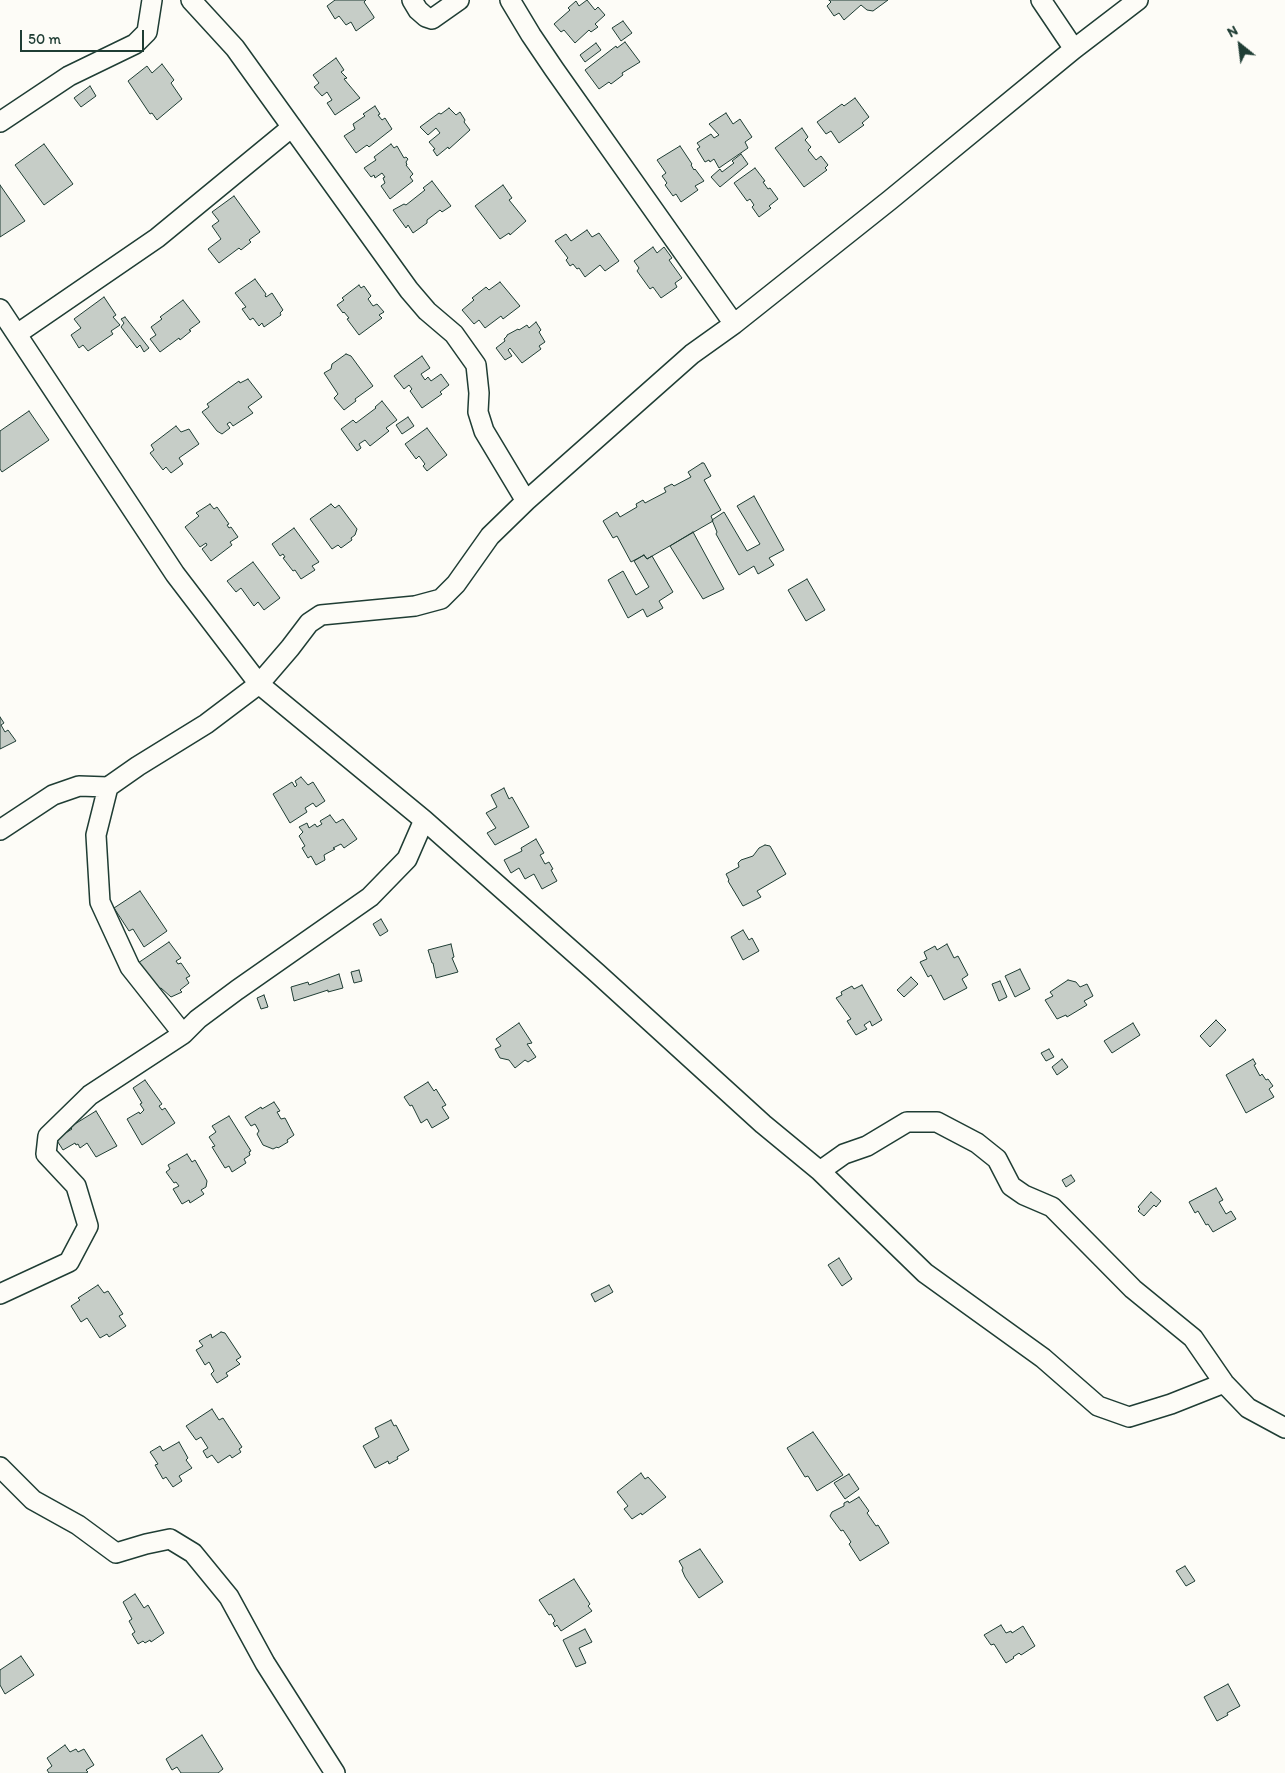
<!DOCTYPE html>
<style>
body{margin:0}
#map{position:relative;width:1285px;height:1773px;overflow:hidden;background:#fdfcf7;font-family:Itim,sans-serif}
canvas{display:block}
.north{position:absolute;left:1215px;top:20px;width:50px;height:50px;-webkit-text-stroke:4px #fdfcf7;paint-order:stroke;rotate:331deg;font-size:14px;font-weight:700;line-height:20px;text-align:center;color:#1f3d34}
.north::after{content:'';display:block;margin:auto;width:18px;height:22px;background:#1f3d34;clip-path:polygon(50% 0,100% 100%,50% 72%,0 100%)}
.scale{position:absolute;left:20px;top:30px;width:124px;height:22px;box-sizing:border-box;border:2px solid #1f3d34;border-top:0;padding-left:6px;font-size:15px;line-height:18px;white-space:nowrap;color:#1f3d34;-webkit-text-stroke:4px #fdfcf7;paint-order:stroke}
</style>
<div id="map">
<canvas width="1285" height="1773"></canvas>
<div class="north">N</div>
<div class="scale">50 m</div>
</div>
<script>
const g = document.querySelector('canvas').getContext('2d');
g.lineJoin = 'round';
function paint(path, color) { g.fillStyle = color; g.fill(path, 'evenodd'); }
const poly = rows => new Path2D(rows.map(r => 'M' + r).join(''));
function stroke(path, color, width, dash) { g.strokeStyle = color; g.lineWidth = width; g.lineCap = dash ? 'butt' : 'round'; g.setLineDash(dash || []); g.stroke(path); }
const building = poly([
 [335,0,366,0,364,2,374,17,374,18,356,31,351,22,346,25,339,16,335,19,327,6,335,0],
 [587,0,595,10,598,7,605,15,595,24,598,27,591,32,589,30,575,43,564,30,561,32,554,24,570,10,568,8,576,1,579,6,587,0],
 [829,0,888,0,873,11,867,10,861,5,844,20,839,13,834,16,827,6,831,2,829,0],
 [623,21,632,33,621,41,612,28,623,21],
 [625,42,640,62,622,73,623,75,611,84,609,82,599,89,585,70,616,46,617,48,625,42],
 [596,43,601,50,585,62,580,55,596,43],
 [336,58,344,70,341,72,347,78,344,79,360,98,335,115,327,103,332,100,327,92,322,96,314,87,319,83,313,75,336,58],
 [162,64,174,80,171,83,182,99,157,120,152,113,150,114,128,81,147,66,152,73,162,64],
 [90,86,96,96,81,107,74,98,90,86],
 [855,98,869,117,862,123,864,125,839,143,831,131,826,134,817,122,842,104,844,106,855,98],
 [375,106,380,114,378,115,382,120,385,118,392,129,369,147,367,145,356,153,344,136,355,129,353,124,365,116,363,114,375,106],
 [449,108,456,115,460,112,465,120,464,122,470,130,449,149,448,147,437,156,433,150,435,149,429,142,440,133,436,128,428,135,420,127,439,113,441,114,449,108],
 [726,113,733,124,740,119,752,137,745,142,748,148,719,168,714,159,710,162,709,160,705,162,697,149,700,147,697,143,711,134,714,138,719,135,709,124,726,113],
 [802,128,808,137,805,140,811,147,808,150,816,160,821,156,828,165,825,168,827,170,804,187,775,148,802,128],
 [44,144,73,184,44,205,15,165,44,144],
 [391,144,394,148,397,146,404,158,406,157,408,159,406,162,407,165,406,165,413,174,410,177,413,181,390,199,381,186,385,183,383,178,385,177,382,173,375,178,374,175,371,177,364,168,376,160,374,157,391,144],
 [680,146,692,164,691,165,694,170,695,169,704,181,695,186,698,190,681,202,676,194,673,196,665,185,667,183,662,176,666,173,657,160,680,146],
 [741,154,748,164,720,187,711,177,720,169,722,172,734,163,732,161,741,154],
 [755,168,765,181,763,182,768,189,770,188,778,199,769,206,771,208,759,217,752,207,754,205,750,199,747,201,734,183,755,168],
 [432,181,451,206,442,212,440,210,427,220,427,223,413,233,408,225,406,228,393,210,404,204,406,205,425,190,423,188,432,181],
 [0,185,25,221,0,237,0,185],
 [503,185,512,198,509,200,526,221,510,235,509,233,500,239,475,206,503,185],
 [234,196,260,232,249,240,251,242,241,250,239,248,219,263,208,249,221,239,212,226,219,221,212,212,234,196],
 [587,230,592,237,599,233,619,261,605,271,600,265,585,277,579,268,577,269,573,264,570,266,566,260,568,258,555,241,566,234,571,241,587,230],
 [653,247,657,253,664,247,672,258,669,260,682,278,675,283,677,287,661,298,653,287,650,289,637,271,639,268,634,261,653,247],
 [255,279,266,294,265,296,266,297,272,293,283,310,280,313,281,315,264,327,262,323,259,326,253,318,250,320,242,309,246,307,235,293,255,279],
 [500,282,520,306,503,319,501,316,485,328,479,320,474,324,462,310,474,300,472,298,486,287,489,290,500,282],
 [359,285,361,288,364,286,371,296,368,299,373,306,377,304,384,312,379,315,382,318,359,335,347,319,349,318,344,312,343,313,337,305,344,300,342,298,359,285],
 [104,297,116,315,113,317,120,325,111,331,113,334,88,351,83,345,79,348,71,335,81,328,74,319,104,297],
 [183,300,200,322,189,330,191,331,180,340,179,338,160,352,150,339,156,335,151,327,162,319,160,317,183,300],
 [125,317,149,348,144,352,140,345,137,348,121,327,124,323,121,319,125,317],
 [536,322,541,330,539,332,545,342,539,346,541,349,522,363,510,348,508,350,512,356,505,360,496,348,505,341,504,339,507,336,507,335,518,329,519,330,527,325,529,328,536,322],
 [346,354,351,356,373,386,355,399,356,401,344,410,334,398,338,394,324,373,331,369,332,364,346,354],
 [422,356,430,368,421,374,425,380,428,377,431,381,441,374,449,385,440,392,442,394,422,408,410,391,412,389,409,385,404,389,394,376,422,356],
 [248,379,262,397,248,407,253,413,233,426,230,422,227,424,230,428,222,434,217,431,202,412,209,407,207,404,239,381,240,383,248,379],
 [382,401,397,420,386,428,389,431,370,446,365,440,359,444,361,448,357,451,341,429,353,420,356,423,376,408,375,407,382,401],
 [29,411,49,440,2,472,0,469,0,431,29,411],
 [408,417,414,426,402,434,396,425,408,417],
 [176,426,181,432,189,429,199,444,179,458,183,464,171,473,166,467,163,470,150,453,154,450,151,445,176,426],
 [427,428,447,455,427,471,423,466,425,464,419,456,416,459,405,444,427,428],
 [702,463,704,463,711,476,704,480,721,510,711,516,713,521,647,559,644,555,631,562,617,536,613,538,603,521,617,512,620,517,637,507,636,504,643,500,645,503,666,492,664,488,672,484,674,486,691,477,688,472,702,463],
 [754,496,784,550,769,558,774,565,758,574,754,566,739,575,716,534,717,532,712,520,724,512,747,551,760,544,737,506,754,496],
 [210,504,214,509,217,507,229,524,227,525,229,528,231,527,238,537,230,542,232,545,211,561,202,549,207,545,206,543,200,547,185,527,199,516,196,513,210,504],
 [331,504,335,508,339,505,357,529,355,535,351,538,352,540,341,548,338,545,332,549,310,519,331,504],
 [294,528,319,562,312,566,315,570,301,579,295,570,293,571,283,558,285,557,283,554,280,556,272,544,294,528],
 [693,532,724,589,703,599,670,546,693,532],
 [644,555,647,559,652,556,673,592,659,601,663,608,647,617,643,609,628,618,608,580,623,571,636,595,649,587,634,561,644,555],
 [253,562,280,598,264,610,258,602,254,606,241,588,236,592,227,581,253,562],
 [807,579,825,610,806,621,788,590,807,579],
 [0,717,4,723,1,725,5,732,8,730,16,741,0,749,0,717],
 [301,777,308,785,313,782,325,801,316,807,313,803,305,808,307,812,290,823,273,794,292,782,295,787,297,785,295,781,301,777],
 [504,788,509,799,512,797,529,827,495,845,487,833,496,828,486,813,497,807,491,795,504,788],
 [330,815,336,823,343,819,357,839,344,848,341,844,333,848,335,849,324,855,325,860,316,865,311,856,308,858,302,848,305,846,299,836,303,832,299,827,307,823,309,828,315,824,317,827,322,824,320,821,330,815],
 [536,839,544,853,540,855,545,864,549,862,553,869,551,870,557,881,542,889,534,874,525,879,519,868,511,873,504,860,522,851,521,848,536,839],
 [765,845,770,846,786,874,757,891,761,897,743,906,728,881,729,880,726,874,739,867,738,863,741,860,753,856,759,848,765,845],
 [140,891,167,931,144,947,133,929,129,931,114,908,140,891],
 [381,919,388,931,380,936,373,924,381,919],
 [743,930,749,940,752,938,759,951,743,960,731,937,743,930],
 [169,942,181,958,176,961,178,964,181,963,190,976,186,978,189,983,180,990,182,992,171,997,161,988,159,989,138,963,169,942],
 [451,944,454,957,452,958,458,972,436,978,433,963,432,963,428,950,451,944],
 [947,944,954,958,958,956,968,975,962,979,967,988,944,1000,931,975,928,977,920,962,927,959,924,952,935,946,937,950,947,944],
 [1020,969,1030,989,1015,997,1005,976,1020,969],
 [359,970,362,981,354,983,351,972,359,970],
 [339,974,343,988,328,992,328,990,294,1001,291,987,308,982,309,985,339,974],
 [911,977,918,984,904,997,897,990,911,977],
 [1068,980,1076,982,1080,987,1087,984,1093,996,1084,1001,1087,1005,1067,1017,1066,1015,1057,1019,1045,1000,1053,996,1050,992,1068,980],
 [1000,981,1007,997,999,1001,992,984,1000,981],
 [862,985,882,1020,872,1026,870,1021,864,1025,867,1029,856,1035,847,1021,851,1019,836,998,842,995,841,992,852,986,854,989,862,985],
 [264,995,268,1007,261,1009,257,998,264,995],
 [1216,1020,1226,1030,1210,1047,1200,1036,1216,1020],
 [519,1023,532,1043,527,1044,536,1057,528,1062,525,1060,515,1068,509,1060,500,1058,495,1049,501,1046,496,1039,519,1023],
 [1133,1023,1140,1035,1112,1053,1104,1041,1133,1023],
 [1049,1049,1054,1057,1046,1061,1041,1053,1049,1049],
 [1062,1059,1068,1067,1057,1075,1052,1067,1062,1059],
 [1253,1059,1256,1064,1254,1065,1260,1076,1262,1074,1266,1080,1268,1079,1273,1086,1269,1089,1274,1097,1246,1113,1226,1075,1253,1059],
 [145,1080,162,1104,159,1106,162,1110,165,1108,175,1123,142,1145,127,1119,139,1112,140,1114,144,1110,140,1104,142,1103,133,1088,145,1080],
 [428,1082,434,1091,436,1089,446,1105,442,1107,449,1118,432,1128,427,1119,421,1123,412,1105,410,1106,404,1097,428,1082],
 [274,1102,280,1111,277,1112,281,1119,285,1118,294,1135,287,1140,288,1142,278,1148,277,1147,273,1149,263,1145,257,1134,259,1131,255,1124,251,1126,245,1117,261,1107,262,1109,274,1102],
 [96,1111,117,1146,96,1157,87,1143,80,1148,78,1144,76,1145,75,1143,63,1150,56,1139,72,1129,70,1127,96,1111],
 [229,1116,251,1151,249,1152,250,1155,244,1159,246,1163,232,1172,229,1166,225,1168,212,1147,215,1146,209,1137,216,1132,212,1126,229,1116],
 [187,1154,192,1162,195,1160,207,1181,206,1187,201,1190,204,1194,190,1203,189,1200,182,1204,173,1189,179,1186,176,1182,174,1183,166,1172,170,1169,168,1165,187,1154],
 [1071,1175,1075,1181,1066,1187,1062,1180,1071,1175],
 [1216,1188,1223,1200,1219,1202,1226,1214,1231,1211,1236,1219,1213,1232,1208,1224,1206,1225,1198,1211,1195,1213,1189,1202,1216,1188],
 [1151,1192,1161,1201,1156,1207,1154,1205,1144,1216,1138,1211,1140,1209,1138,1207,1151,1192],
 [839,1258,852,1279,842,1286,828,1265,839,1258],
 [98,1285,104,1293,108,1291,123,1314,119,1316,126,1326,109,1337,107,1334,100,1338,87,1318,81,1322,71,1306,80,1300,78,1298,98,1285],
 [609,1285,613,1292,595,1302,591,1294,609,1285],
 [221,1332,225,1333,241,1357,236,1360,240,1364,226,1373,228,1376,217,1383,211,1374,214,1371,209,1362,205,1365,196,1350,203,1346,199,1341,211,1334,212,1338,221,1332],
 [212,1409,219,1420,223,1418,242,1447,239,1449,241,1452,232,1458,230,1455,218,1463,212,1455,207,1458,203,1451,208,1448,201,1437,196,1440,186,1426,212,1409],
 [391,1420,394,1426,396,1425,409,1450,397,1457,398,1459,389,1464,388,1461,375,1468,363,1446,379,1437,375,1428,391,1420],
 [813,1432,843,1475,817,1491,808,1476,805,1477,787,1448,813,1432],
 [179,1442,188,1458,186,1460,192,1468,179,1476,182,1481,173,1487,166,1477,163,1479,155,1465,158,1464,150,1452,160,1446,163,1451,179,1442],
 [641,1473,645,1479,648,1477,666,1497,642,1515,641,1513,632,1519,624,1509,628,1506,617,1492,641,1473],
 [849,1474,859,1489,845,1499,834,1483,849,1474],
 [859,1497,869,1511,867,1513,876,1526,878,1525,889,1543,860,1561,849,1544,851,1542,843,1530,841,1531,830,1516,832,1512,844,1506,844,1503,848,1501,849,1503,859,1497],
 [700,1549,723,1582,699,1598,685,1577,682,1570,683,1568,679,1561,700,1549],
 [1185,1566,1195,1581,1186,1586,1176,1571,1185,1566],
 [574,1579,590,1604,588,1606,592,1611,561,1631,557,1625,555,1627,553,1623,555,1621,551,1614,549,1615,539,1600,574,1579],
 [135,1594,144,1608,148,1605,164,1633,151,1642,150,1640,145,1643,143,1641,138,1644,132,1634,135,1632,129,1621,132,1619,123,1602,135,1594],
 [1001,1625,1006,1633,1011,1631,1012,1633,1023,1626,1035,1646,1021,1655,1019,1653,1013,1657,1014,1658,1006,1663,994,1644,991,1645,984,1635,1001,1625],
 [585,1629,592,1642,579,1648,586,1663,576,1667,563,1640,585,1629],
 [21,1656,34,1675,5,1694,0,1685,0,1670,21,1656],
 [1228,1684,1240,1706,1227,1713,1228,1715,1217,1721,1204,1697,1228,1684],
 [202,1735,223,1769,218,1773,181,1773,177,1767,172,1770,166,1759,202,1735],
 [65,1745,70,1752,76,1749,78,1752,84,1749,94,1765,86,1770,88,1772,86,1773,49,1773,47,1770,52,1766,47,1758,65,1745]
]);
paint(building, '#c6cdc7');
stroke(building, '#1f3d34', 1);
const minor = poly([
 [191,0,235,48,409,290,427,311,454,334,476,365,479,393,478,412,484,431,526,501],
 [412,0,418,10,426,17,432,19,459,0],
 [510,0,531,35,554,69,734,324],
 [1041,0,1074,49],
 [0,122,69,76,135,44,147,32,152,0],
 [0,309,175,574,259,684,424,820,597,973,763,1124,820,1171,925,1273,1043,1358,1098,1406,1129,1417,1171,1404,1224,1383],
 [17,334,157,238,292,127],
 [0,830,53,795,79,786,108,787],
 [183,1034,198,1019,237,990,370,897,407,859,424,820],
 [820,1171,844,1154,867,1146,907,1122,937,1122,977,1143,997,1159,1011,1186,1024,1195,1052,1207,1133,1289,1193,1338,1224,1383,1248,1408,1285,1428],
 [0,1294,69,1262,88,1226,76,1186,46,1154,48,1136,90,1095,183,1034,130,967,100,902,96,835,108,787,138,766,206,724,259,684,290,648,309,623,321,615,415,606,441,599,456,584,490,536,526,501,692,354,734,324,890,200,1074,49,1138,0],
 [0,1467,33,1500,78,1525,116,1553,146,1544,170,1539,193,1553,229,1597,265,1663,335,1773]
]);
stroke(minor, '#1f3d34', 22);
stroke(minor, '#fdfcf7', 19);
</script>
